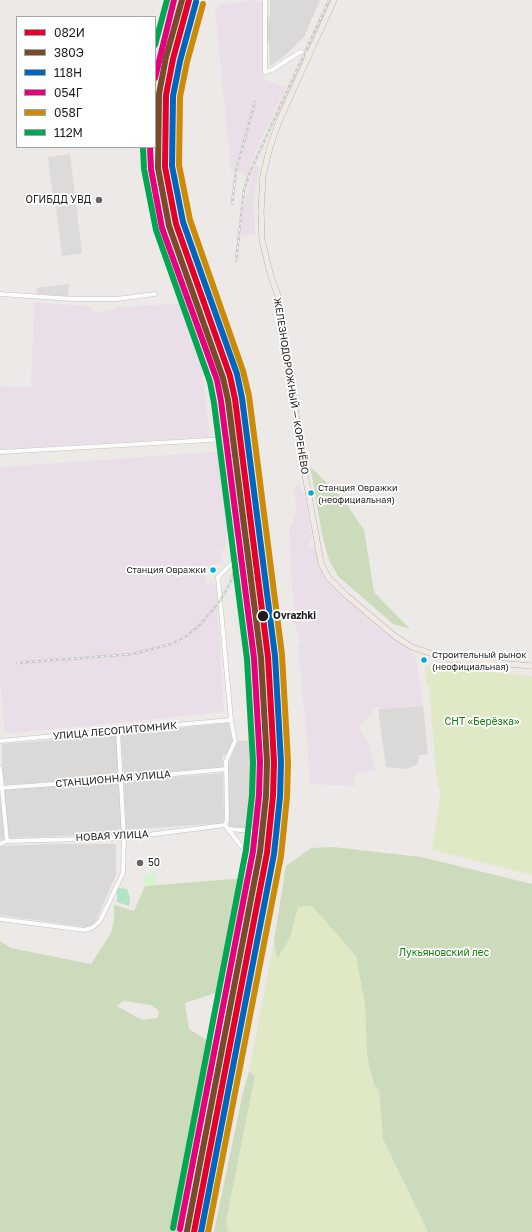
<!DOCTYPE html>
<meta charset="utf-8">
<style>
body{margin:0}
#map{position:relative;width:532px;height:1232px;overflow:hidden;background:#ece9e7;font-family:"Golos Text",sans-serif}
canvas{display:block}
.legend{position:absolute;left:16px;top:16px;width:140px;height:132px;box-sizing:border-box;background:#fff;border:1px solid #a5a5a5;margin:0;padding:5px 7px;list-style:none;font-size:12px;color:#1e1e1e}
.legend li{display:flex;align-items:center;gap:8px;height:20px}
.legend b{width:20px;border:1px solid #a5a5a5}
</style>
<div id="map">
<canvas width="532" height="1232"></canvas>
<ul class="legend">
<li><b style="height:5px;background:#e4002b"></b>082И</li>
<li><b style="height:5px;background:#7a4b2a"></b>380Э</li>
<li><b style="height:5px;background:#0065bd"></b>118Н</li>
<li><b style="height:5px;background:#e5007d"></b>054Г</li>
<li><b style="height:5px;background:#cc8b06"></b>058Г</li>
<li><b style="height:5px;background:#00a651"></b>112М</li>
</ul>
</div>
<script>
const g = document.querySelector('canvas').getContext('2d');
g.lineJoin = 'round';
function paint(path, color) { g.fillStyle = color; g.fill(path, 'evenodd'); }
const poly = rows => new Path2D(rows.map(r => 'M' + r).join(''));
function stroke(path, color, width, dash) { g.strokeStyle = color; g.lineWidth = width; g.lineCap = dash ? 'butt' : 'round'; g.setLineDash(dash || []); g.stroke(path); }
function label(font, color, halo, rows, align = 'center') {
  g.font = font + ' "Golos Text",sans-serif'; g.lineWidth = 3.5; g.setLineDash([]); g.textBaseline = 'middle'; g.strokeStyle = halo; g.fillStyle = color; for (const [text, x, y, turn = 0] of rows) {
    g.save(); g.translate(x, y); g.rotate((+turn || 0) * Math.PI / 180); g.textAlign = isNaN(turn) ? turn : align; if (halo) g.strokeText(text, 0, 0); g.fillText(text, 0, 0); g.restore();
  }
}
paint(poly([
 [270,0,320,0,304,37,282,58,270,66,269,42,267,41,267,17,270,17],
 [423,706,428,755,419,755,418,764,406,769,386,767,378,709],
 [228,723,233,741,228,753,222,757,223,767,124,776,120,734],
 [117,735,121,778,2,785,2,744],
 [238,741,259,741,263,819,260,828,229,827,228,765],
 [223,773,224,819,223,823,126,830,124,781],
 [120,782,123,828,121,834,9,838,4,789],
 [0,793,5,839,0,840],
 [52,844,116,844,116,875,94,925,85,927,0,915,0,846]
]), '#dbd9d8');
paint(poly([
 [252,0,263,2,263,35,261,37,263,41,263,79,286,87,256,150,247,175,236,170,231,172,215,11,219,5],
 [255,164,260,167,254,200,255,234,241,236,243,209],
 [34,303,89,306,95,312,110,311,117,307,194,303,210,437,0,449,0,386,31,387],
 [225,451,230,492,226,542,224,551,220,550,223,562,205,567,206,584,216,583,224,712,5,734,0,680,0,467],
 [299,484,302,494,305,495,312,539,307,547,314,547,326,579,381,630,408,647,416,658,423,706,378,709,378,706,359,727,369,746,374,762,375,770,355,774,355,786,309,784,308,751,298,644,301,642,294,622,289,530,297,512,294,488]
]), '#eadfe8');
paint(poly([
 [425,666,532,676,532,875,432,850,441,791,438,787,436,771,429,686,427,686],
 [312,906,356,956,365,1005,367,1056,374,1084,379,1090,383,1139,428,1232,228,1232,226,1222,255,1077,249,1072,274,941,277,958,290,938,298,907]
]), '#dfe9c5');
paint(poly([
 [310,466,344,500,364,530,374,592,410,629,393,624,338,576,329,560,322,534],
 [333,847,421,857,532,884,532,1232,428,1232,383,1139,379,1090,374,1084,367,1056,365,1005,356,956,312,906,298,907,290,938,277,959,274,941,286,866,311,848],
 [246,878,221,991,185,1003,189,1029,215,1045,181,1232,0,1232,0,941,11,948,91,964,111,933,114,921,114,905,134,911,145,886],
 [123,1001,151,1005,158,1010,159,1014,157,1018,142,1020,117,1006],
 [249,1072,255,1076,226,1222,228,1232,214,1232,243,1092]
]), '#ccdbbc');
paint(poly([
 [155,873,157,884,144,885,142,875]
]), '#d7f2d2');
paint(poly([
 [117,888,127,889,130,898,129,906,117,902]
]), '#b1e3c6');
paint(poly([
 [70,154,75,195,53,198,48,157],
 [76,204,82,253,62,256,56,206],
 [69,284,68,296,37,294,37,288]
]), '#dcdbda');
const minor = poly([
 [265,0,265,72,272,70,300,52,308,54],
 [0,294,73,299,117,299,155,294],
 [0,452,227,439,238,531,236,550,232,563,218,577,231,720,235,741,226,761,227,820,225,825,241,846],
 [0,741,231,720],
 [0,768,7,841],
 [0,788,122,779,226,769],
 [229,829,252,831],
 [0,844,7,841,124,838,225,825],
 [0,919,84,930,92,928,100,921,123,873,124,838,118,731]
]);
const major = poly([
 [334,0,279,121,270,147,263,175,261,211,262,240,270,273,278,296,306,480,321,563,328,577,347,596,396,637,412,647,447,659,532,666]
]);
stroke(minor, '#c3c2c1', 5);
stroke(major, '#a39383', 6);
stroke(minor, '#fcfcfb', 4);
stroke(major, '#f0e9e4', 5.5);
const rail = poly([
 [232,204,236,170,255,102],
 [236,261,244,190,250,172,329,0],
 [231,403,242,497],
 [245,533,255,578],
 [17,663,133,654,171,644,185,637,199,626,220,601,230,583,240,554,241,543,241,492]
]);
stroke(rail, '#cacac9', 2.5);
stroke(rail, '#fff', 1, [3]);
stroke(poly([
 [189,0,173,59,166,95,165,167,176,224,230,376,235,399,268,657,274,762,273,796,267,853,194,1232]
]), '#e4002b', 6);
stroke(poly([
 [182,0,166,57,159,94,158,168,169,226,223,378,228,400,261,658,267,762,266,796,260,852,187,1231]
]), '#7a4b2a', 6);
stroke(poly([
 [196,2,180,61,173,96,172,166,183,222,237,374,242,398,275,656,281,762,280,797,274,854,201,1232]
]), '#0065bd', 6);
stroke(poly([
 [155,78,174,0],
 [150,147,151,169,162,228,217,380,221,401,254,658,260,762,259,795,253,851,180,1229]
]), '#e5007d', 6);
stroke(poly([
 [203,4,187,62,180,97,179,165,190,220,243,371,249,396,282,655,288,762,287,797,281,856,208,1232]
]), '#cc8b06', 6);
stroke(poly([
 [155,45,167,0],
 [143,147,144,169,156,230,210,382,214,403,247,659,253,762,252,795,246,850,173,1228]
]), '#00a651', 6);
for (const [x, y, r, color] of [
 [99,200,4,"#666564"],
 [311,493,3.5,"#00a9ce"],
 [213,570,3.5,"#00a9ce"],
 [263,616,6,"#1e1e1e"],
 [424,660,3.5,"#00a9ce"],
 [140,863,4,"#666564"]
]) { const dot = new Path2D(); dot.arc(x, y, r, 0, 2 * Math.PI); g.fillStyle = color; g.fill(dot); stroke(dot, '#fff', 1.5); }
label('9px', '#1e1e1e', '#fff', [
 ["Станция Овражки",318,488],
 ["(неофициальная)",318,500],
 ["Станция Овражки",206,570,"right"],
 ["Строительный рынок",432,655],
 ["(неофициальная)",432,667]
], 'left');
label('10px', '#1e1e1e', '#fff', [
 ["ОГИБДД УВД",91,200],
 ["50",148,863,"left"]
], 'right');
label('10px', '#1e1e1e', '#fff', [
 ["ЖЕЛЕЗНОДОРОЖНЫЙ — КОРЕНЁВО",291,386,81],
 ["УЛИЦА ЛЕСОПИТОМНИК",115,731,-5],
 ["СТАНЦИОННАЯ УЛИЦА",113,779,-5],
 ["НОВАЯ УЛИЦА",112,836,-3]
]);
label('bold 10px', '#1e1e1e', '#fff', [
 ["Ovrazhki",273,616]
], 'left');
label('10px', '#157d0b', '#fff', [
 ["СНТ «Берёзка»",482,722],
 ["Лукьяновский лес",444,953]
]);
</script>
